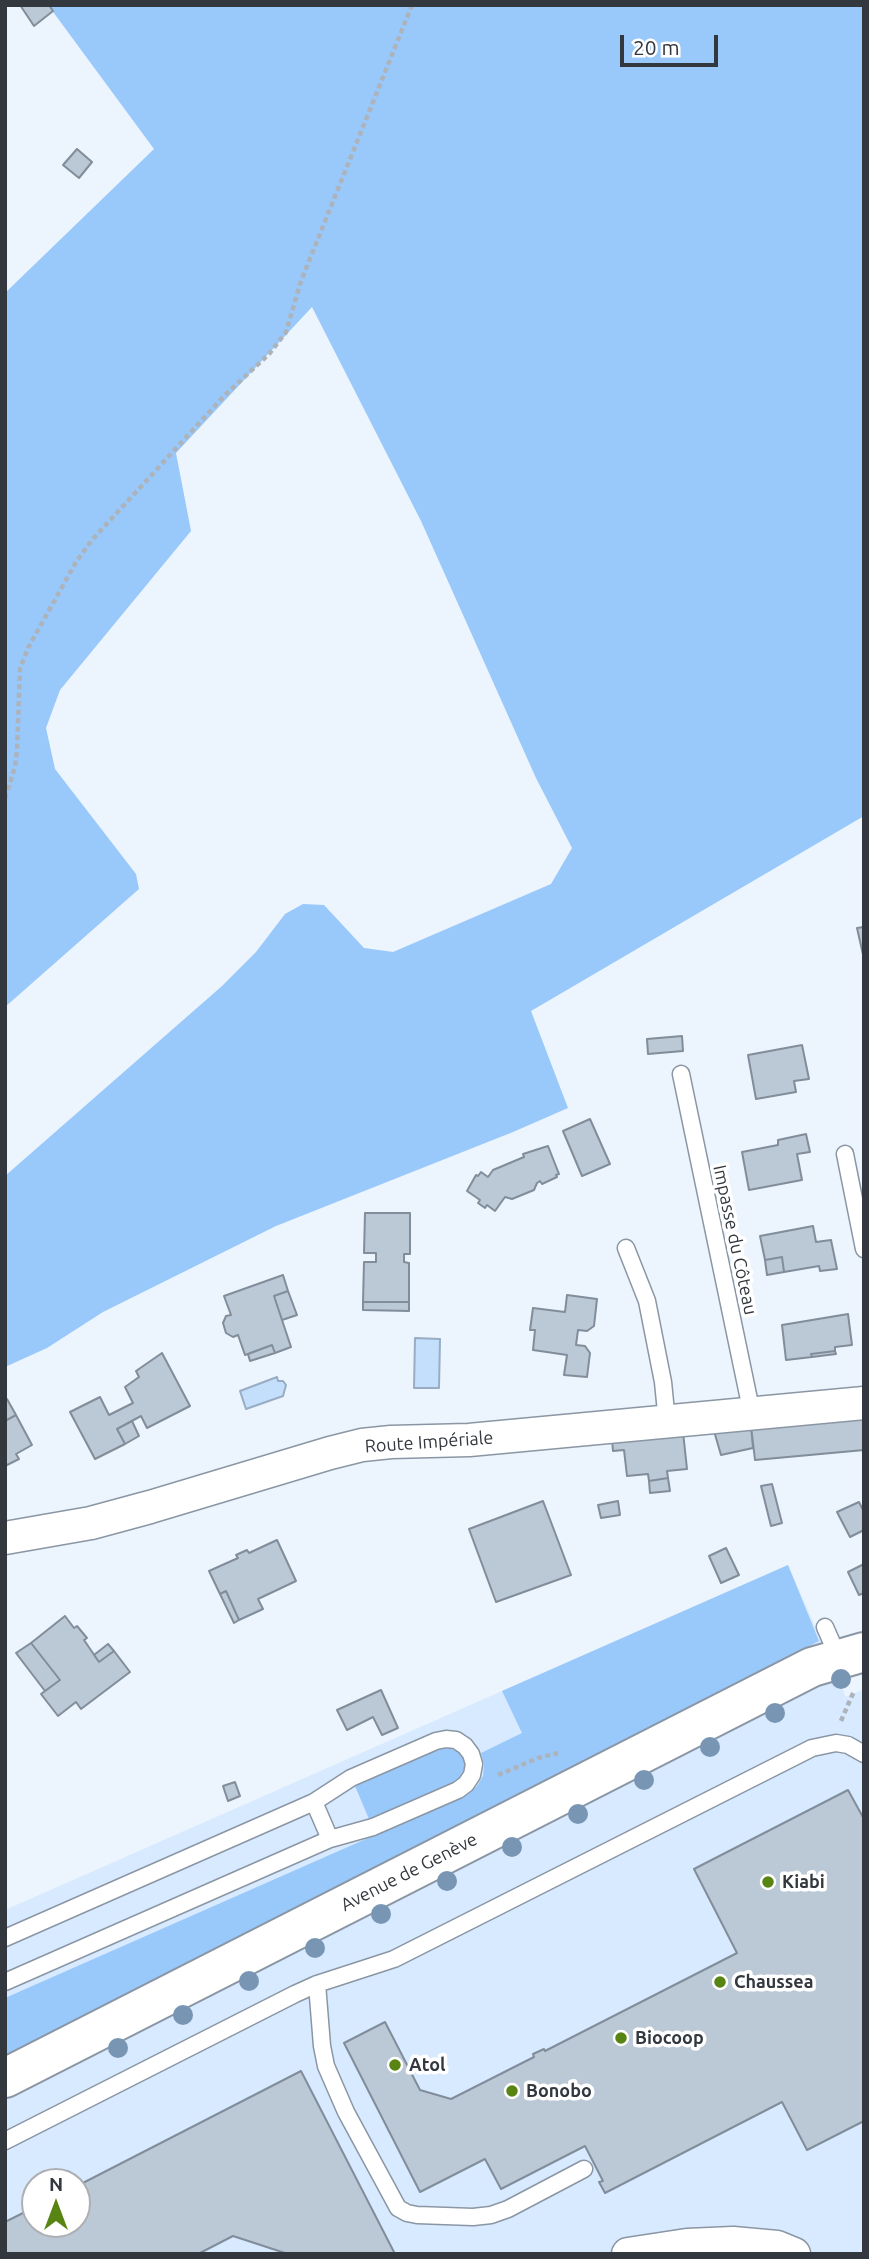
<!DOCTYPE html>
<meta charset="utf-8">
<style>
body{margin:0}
#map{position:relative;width:869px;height:2259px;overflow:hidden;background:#ecf4fd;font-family:Ubuntu,sans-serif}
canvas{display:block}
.frame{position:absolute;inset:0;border:7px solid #33383e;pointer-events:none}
.north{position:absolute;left:21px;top:2168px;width:70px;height:70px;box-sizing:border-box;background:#fff;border:2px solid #adafb2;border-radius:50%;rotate:0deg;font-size:19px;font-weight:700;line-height:28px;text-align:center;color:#33383e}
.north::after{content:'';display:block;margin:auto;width:24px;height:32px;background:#578413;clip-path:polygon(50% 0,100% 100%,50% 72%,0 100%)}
.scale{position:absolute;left:620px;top:35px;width:98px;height:32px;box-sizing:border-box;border:4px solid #33383e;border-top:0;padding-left:9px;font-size:21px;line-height:24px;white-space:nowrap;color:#33383e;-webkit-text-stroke:5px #fff;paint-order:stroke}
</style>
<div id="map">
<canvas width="869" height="2259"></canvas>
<div class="frame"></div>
<div class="north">N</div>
<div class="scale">20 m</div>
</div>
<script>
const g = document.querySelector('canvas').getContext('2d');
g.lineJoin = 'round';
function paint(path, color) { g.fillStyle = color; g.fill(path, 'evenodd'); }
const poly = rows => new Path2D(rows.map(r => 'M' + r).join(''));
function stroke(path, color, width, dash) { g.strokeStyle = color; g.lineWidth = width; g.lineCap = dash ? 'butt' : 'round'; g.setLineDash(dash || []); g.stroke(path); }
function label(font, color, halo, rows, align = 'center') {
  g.font = font + ' Ubuntu,sans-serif'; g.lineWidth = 7; g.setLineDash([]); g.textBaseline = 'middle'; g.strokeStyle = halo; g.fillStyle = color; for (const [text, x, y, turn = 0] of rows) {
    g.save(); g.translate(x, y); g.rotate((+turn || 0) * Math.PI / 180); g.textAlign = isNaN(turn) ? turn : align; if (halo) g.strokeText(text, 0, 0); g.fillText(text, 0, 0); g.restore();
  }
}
paint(poly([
 [788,1565,846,1697,864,1689,864,2254,5,2254,5,1910],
 [35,2182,77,2182,77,2224,35,2224]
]), '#d8eaff');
paint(poly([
 [48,5,864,5,864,816,531,1011,568,1108,513,1132,276,1226,103,1312,47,1348,5,1367,5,1176,222,986,256,952,285,914,303,904,324,905,364,948,393,952,551,884,572,848,536,778,421,521,312,307,176,453,191,531,60,690,46,728,55,769,136,874,139,889,5,1007,5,293,154,149],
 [788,1565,819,1641,5,2057,5,1998,468,1794,477,1786,483,1776,484,1764,481,1753,522,1733,502,1691],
 [449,1748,458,1751,463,1758,465,1767,461,1776,454,1782,369,1819,355,1786,440,1749]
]), '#99c8fb');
const water = poly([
 [415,1338,440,1339,439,1388,414,1388,415,1338],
 [277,1377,278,1381,283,1381,286,1385,283,1396,246,1409,240,1391,277,1377]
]);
paint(water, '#c3dffc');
stroke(water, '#98adc3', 2);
const building = poly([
 [20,5,49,5,53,11,34,26,20,5],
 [77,149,92,162,79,178,63,165,77,149],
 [864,927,864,959,857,928,864,927],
 [682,1036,683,1051,648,1054,647,1039,682,1036],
 [802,1045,809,1079,794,1081,796,1092,756,1099,748,1055,802,1045],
 [590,1119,610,1164,582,1176,563,1131,590,1119],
 [806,1134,810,1152,797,1154,802,1180,749,1190,742,1152,778,1145,778,1140,806,1134],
 [548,1146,559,1174,556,1175,557,1177,542,1184,540,1181,537,1183,534,1190,512,1199,505,1197,495,1211,487,1205,485,1208,478,1203,480,1200,467,1191,476,1175,478,1176,481,1172,488,1177,493,1170,524,1157,523,1154,548,1146],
 [365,1213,410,1213,410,1254,404,1254,404,1262,409,1263,409,1302,363,1302,364,1262,376,1262,376,1253,364,1253,365,1213],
 [813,1226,816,1242,831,1240,837,1269,820,1271,819,1266,784,1272,782,1257,765,1260,760,1236,813,1226],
 [782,1257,784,1272,767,1275,765,1260,782,1257],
 [283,1275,288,1291,274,1296,291,1347,275,1353,272,1345,245,1355,238,1335,233,1337,226,1333,223,1323,226,1316,231,1315,224,1296,283,1275],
 [288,1291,297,1315,282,1320,274,1296,288,1291],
 [567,1295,597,1299,594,1326,587,1331,578,1330,576,1345,585,1346,590,1353,587,1377,564,1375,567,1355,533,1350,535,1330,530,1330,533,1308,565,1312,567,1295],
 [363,1302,409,1302,409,1311,363,1310,363,1302],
 [848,1314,852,1345,835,1347,835,1351,811,1354,812,1357,786,1360,782,1325,848,1314],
 [272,1345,275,1353,250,1361,248,1354,272,1345],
 [835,1351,836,1354,812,1357,811,1354,835,1351],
 [162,1353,190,1406,147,1428,141,1416,117,1429,125,1444,95,1459,70,1412,100,1397,109,1415,133,1403,125,1387,139,1377,136,1371,162,1353],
 [7,1399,16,1415,5,1421,5,1400,7,1399],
 [16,1415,32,1445,16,1454,19,1459,5,1466,5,1421,16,1415],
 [864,1415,864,1450,755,1460,751,1426,864,1415],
 [132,1421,139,1436,125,1444,117,1429,132,1421],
 [751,1426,753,1448,721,1455,714,1431,751,1426],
 [683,1432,687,1469,667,1471,668,1478,649,1481,648,1474,627,1476,624,1450,613,1451,612,1440,683,1432],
 [668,1478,670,1491,650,1493,649,1481,668,1478],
 [772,1484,782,1523,771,1526,761,1486,772,1484],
 [543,1501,571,1575,496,1602,469,1529,543,1501],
 [618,1501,620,1515,601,1518,598,1505,618,1501],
 [859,1502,864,1512,864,1530,850,1537,837,1512,859,1502],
 [277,1540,296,1581,258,1599,263,1609,239,1620,226,1591,220,1594,209,1571,238,1558,236,1555,247,1550,249,1553,277,1540],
 [726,1548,739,1575,721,1583,709,1556,726,1548],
 [864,1564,864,1593,859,1595,848,1572,864,1564],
 [226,1591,239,1620,234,1623,220,1594,226,1591],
 [65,1616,74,1628,77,1626,87,1638,84,1640,99,1662,114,1651,130,1672,81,1709,76,1702,58,1716,41,1694,60,1680,31,1643,65,1616],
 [31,1643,60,1680,45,1691,16,1653,31,1643],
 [108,1644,114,1651,99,1662,94,1655,108,1644],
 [381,1690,398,1728,382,1735,373,1717,347,1730,337,1710,381,1690],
 [235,1782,240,1796,228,1801,223,1786,235,1782],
 [848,1790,864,1819,864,2121,807,2150,782,2102,605,2193,599,2182,603,2181,585,2146,501,2189,485,2159,420,2192,344,2043,385,2022,420,2090,451,2099,534,2057,533,2054,544,2049,545,2051,737,1953,694,1869,848,1790],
 [301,2071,395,2254,288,2254,233,2236,198,2254,5,2254,5,2222,35,2207,35,2224,77,2224,77,2186,301,2071]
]);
paint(building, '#bbc8d6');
stroke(building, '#818d9a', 2);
const lane = poly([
 [681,1074,752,1414],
 [845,1154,864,1249],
 [626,1248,647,1301,663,1382,667,1422],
 [825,1627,839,1659],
 [314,1802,351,1778,436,1741,446,1739,456,1740,465,1746,471,1754,474,1764,472,1775,466,1784,458,1790,373,1827,330,1839],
 [5,1938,314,1802,330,1839,5,1982],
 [317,1984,322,2046,326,2066,346,2112,398,2208,407,2213,417,2215,473,2217,491,2215,508,2209,584,2169],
 [5,2141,295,1994,317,1984,394,1959,812,1748,836,1743,848,1745,864,1754]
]);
const street = poly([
 [5,1538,91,1523,150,1507,330,1453,362,1445,391,1442,469,1440,864,1403],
 [628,2254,687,2245,733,2243,777,2247,794,2254]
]);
const secondary = poly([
 [5,2078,812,1667,864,1652]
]);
stroke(lane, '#8a96a4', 19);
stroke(street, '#8a96a4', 35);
stroke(secondary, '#8a96a4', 42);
stroke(poly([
 [5,798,15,767,17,750,20,669,28,648,76,562,92,540,224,396,269,354,286,332,301,281,412,5],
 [841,1721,854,1691],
 [498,1775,538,1758,558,1753]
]), '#acb3bb', 4.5, [5, 3.5]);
stroke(lane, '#fff', 16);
stroke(street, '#fff', 32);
stroke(secondary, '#fff', 38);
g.fillStyle = '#7896b3';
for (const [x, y] of [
 [841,1679],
 [775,1713],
 [710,1747],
 [644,1780],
 [578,1814],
 [512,1847],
 [447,1881],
 [381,1914],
 [315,1948],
 [249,1981],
 [183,2015],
 [118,2048]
]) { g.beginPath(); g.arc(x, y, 10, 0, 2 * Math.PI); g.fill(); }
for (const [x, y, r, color] of [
 [768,1882,7,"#578413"],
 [720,1982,7,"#578413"],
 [621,2038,7,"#578413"],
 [395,2065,7,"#578413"],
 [512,2091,7,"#578413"]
]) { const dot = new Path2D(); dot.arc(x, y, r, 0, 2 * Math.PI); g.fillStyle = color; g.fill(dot); stroke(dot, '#fff', 2.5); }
label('18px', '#33383e', '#fff', [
 ["Impasse du Côteau",735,1240,78],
 ["Route Impériale",429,1442,-4],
 ["Avenue de Genève",409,1872,-27]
]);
label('bold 18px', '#33383e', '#fff', [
 ["Kiabi",782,1882],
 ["Chaussea",734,1982],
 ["Biocoop",635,2038],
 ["Atol",409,2065],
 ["Bonobo",526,2091]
], 'left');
</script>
